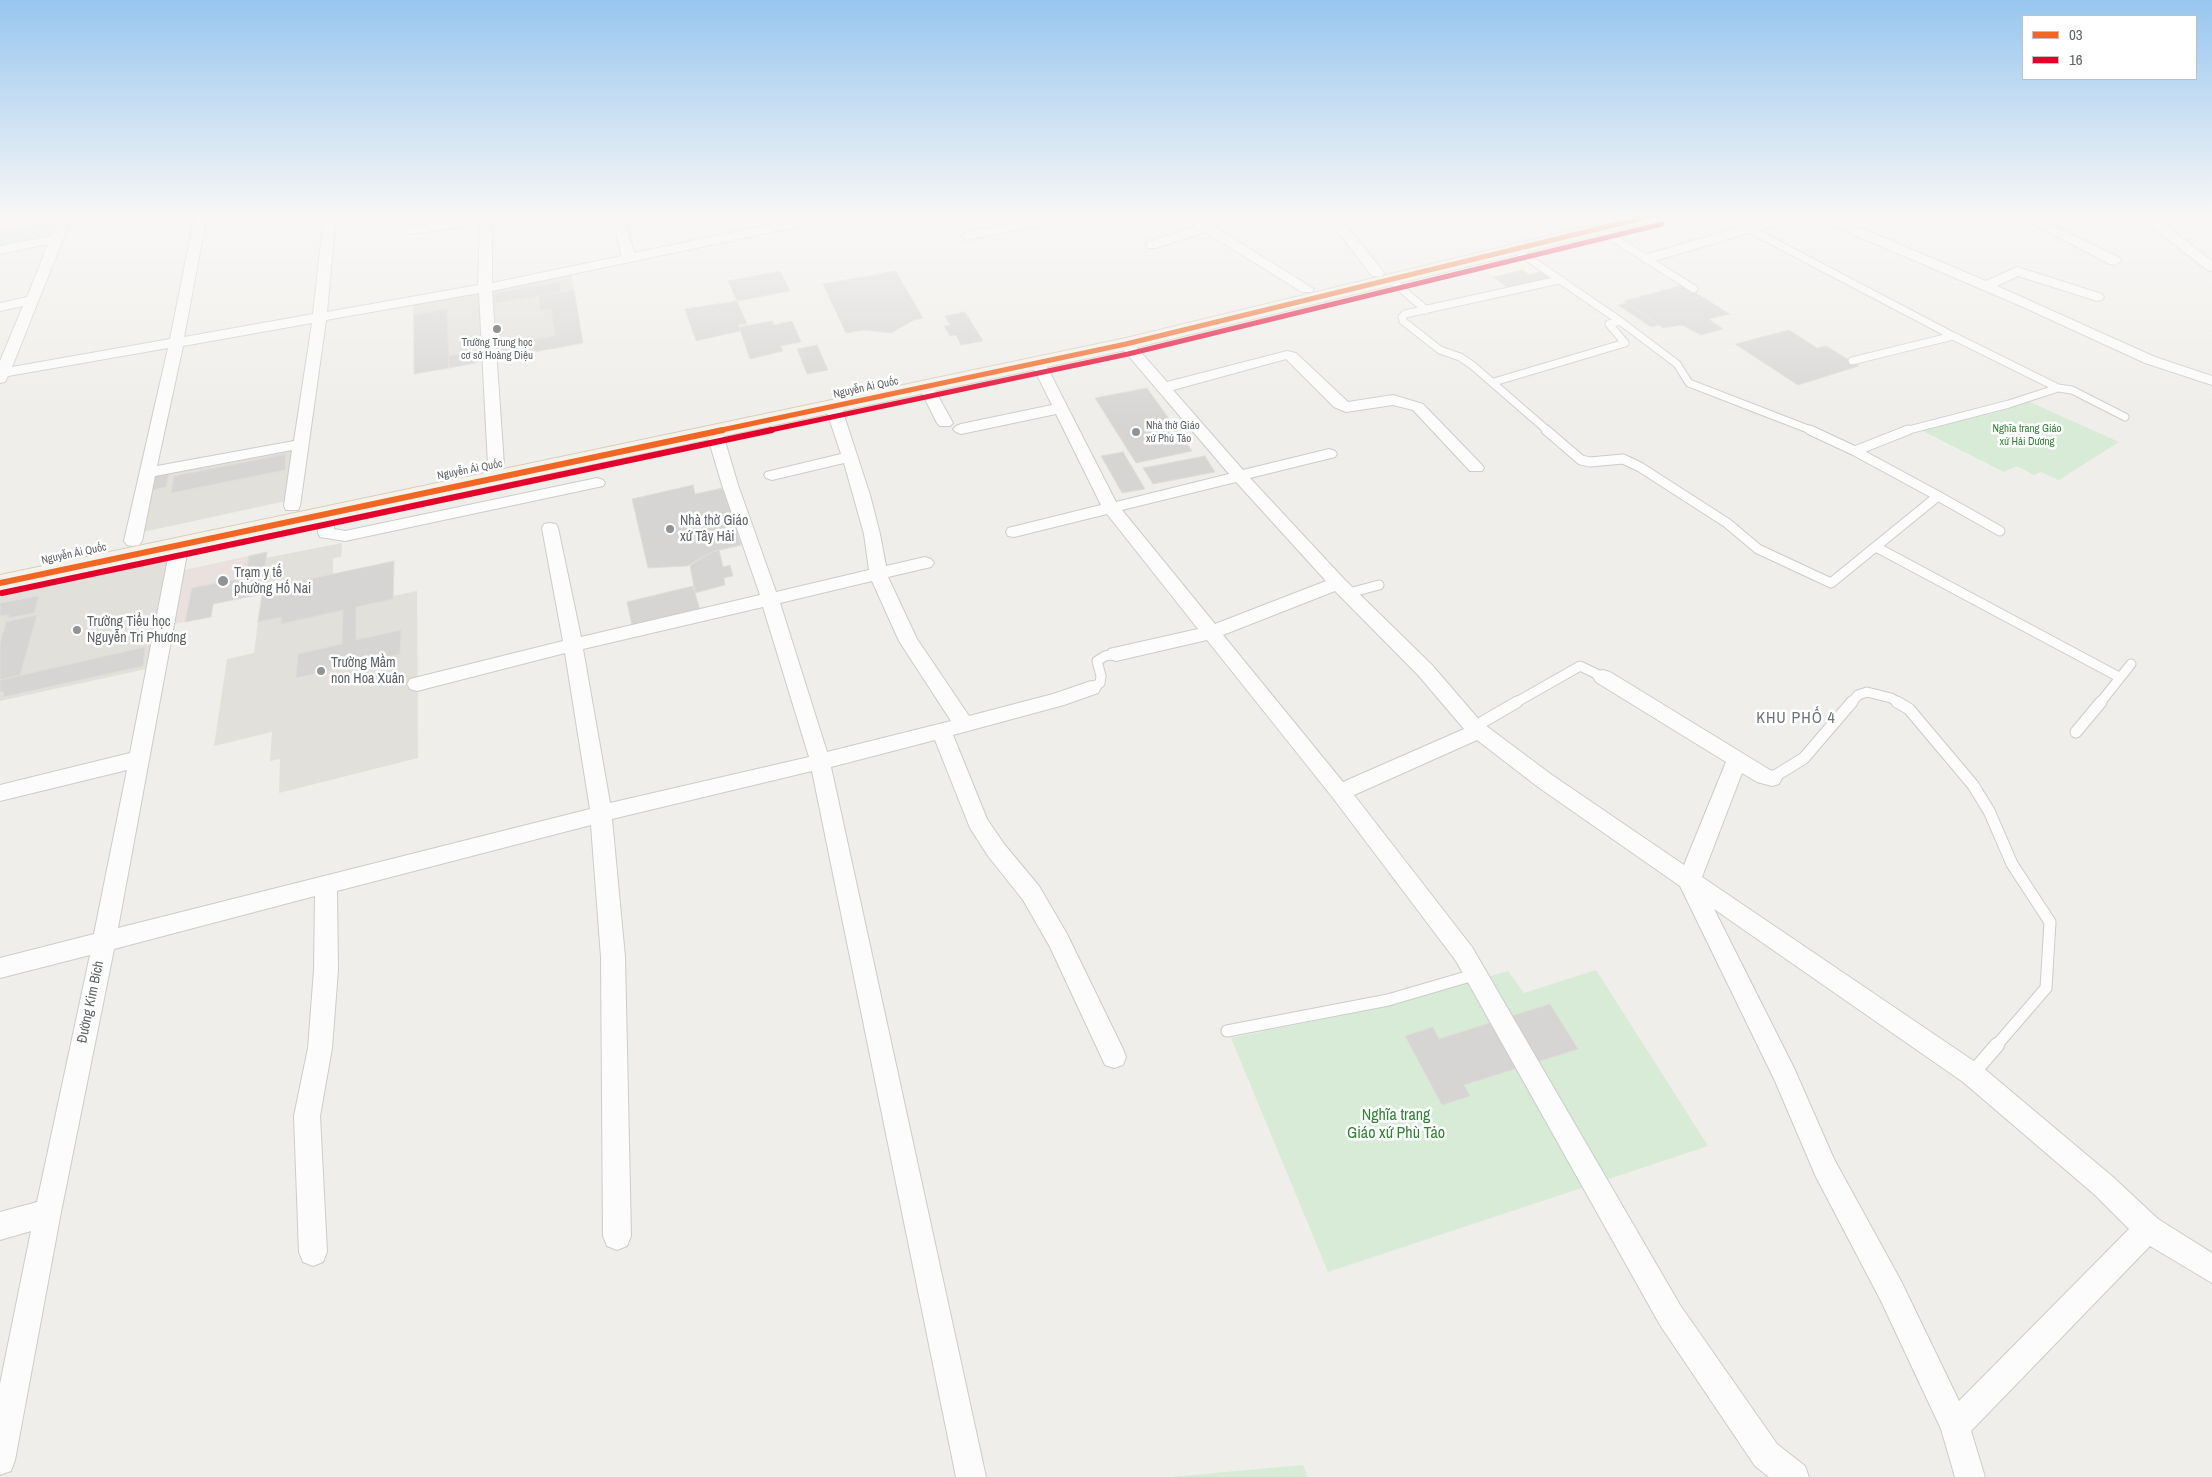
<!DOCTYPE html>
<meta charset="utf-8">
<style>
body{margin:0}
#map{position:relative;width:2212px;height:1477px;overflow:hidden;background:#efeeea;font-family:"Archivo Narrow",sans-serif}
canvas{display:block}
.legend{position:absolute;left:2022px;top:15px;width:175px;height:65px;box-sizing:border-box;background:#fff;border:1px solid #bfc1c3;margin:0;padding:6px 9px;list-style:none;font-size:15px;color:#5f6368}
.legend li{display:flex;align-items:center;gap:10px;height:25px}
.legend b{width:25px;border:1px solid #bfc1c3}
</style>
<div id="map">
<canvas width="2212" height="1477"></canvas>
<ul class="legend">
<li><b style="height:6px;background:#f26522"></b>03</li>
<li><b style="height:6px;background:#e4002b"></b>16</li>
</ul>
</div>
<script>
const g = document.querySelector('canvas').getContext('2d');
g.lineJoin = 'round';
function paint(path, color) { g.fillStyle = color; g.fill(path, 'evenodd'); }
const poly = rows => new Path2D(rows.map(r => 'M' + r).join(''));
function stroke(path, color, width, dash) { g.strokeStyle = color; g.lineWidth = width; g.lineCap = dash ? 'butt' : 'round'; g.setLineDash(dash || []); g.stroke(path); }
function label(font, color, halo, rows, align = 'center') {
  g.font = font + ' "Archivo Narrow",sans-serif'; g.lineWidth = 5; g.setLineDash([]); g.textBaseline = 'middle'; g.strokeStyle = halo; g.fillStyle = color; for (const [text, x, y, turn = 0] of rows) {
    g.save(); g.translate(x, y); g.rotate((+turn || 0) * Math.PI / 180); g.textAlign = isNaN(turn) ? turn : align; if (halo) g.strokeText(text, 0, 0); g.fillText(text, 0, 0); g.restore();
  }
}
paint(poly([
 [1518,253,1553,279,1510,289,1475,264]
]), '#f7f3e4');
paint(poly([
 [571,273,583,343,414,374,413,305],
 [295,447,286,501,143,532,155,475],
 [342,543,341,557,333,558,333,574,394,561,393,596,417,591,418,758,279,793,280,759,270,761,272,732,214,746,227,659,254,653,266,558],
 [170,553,146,669,0,701,0,591]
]), '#e2e0da');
paint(poly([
 [267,552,262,594,214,604,211,617,173,624,184,570]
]), '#eae0de');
paint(poly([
 [0,214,60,214,50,237,0,248],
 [2028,401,2119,442,2059,480,2041,472,2034,475,2017,466,2004,472,1919,429],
 [1596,970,1708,1146,1328,1272,1231,1038,1389,1006,1508,971,1524,993],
 [1303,1465,1308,1477,1171,1477]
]), '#d8ebd6');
const building = poly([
 [1752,214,1786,214,1765,221,1752,214],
 [1523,270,1529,275,1543,271,1553,279,1510,289,1493,277,1523,270],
 [780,271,790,291,737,301,728,281,780,271],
 [896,271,923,318,914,320,891,333,864,330,846,333,823,284,896,271],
 [560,282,561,292,495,303,495,293,560,282],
 [1683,285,1730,314,1709,319,1723,329,1701,335,1682,325,1663,328,1624,301,1683,285],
 [574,290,583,343,496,359,496,346,555,336,551,309,540,310,539,296,574,290],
 [737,301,747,324,738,325,740,331,696,341,685,309,737,301],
 [1627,303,1659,325,1651,327,1618,305,1627,303],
 [447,309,449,368,414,374,414,315,447,309],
 [965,312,983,341,961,345,956,335,950,336,944,326,950,325,945,316,965,312],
 [772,321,774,325,792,321,801,342,781,346,783,351,750,359,739,327,772,321],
 [1789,330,1817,348,1826,346,1859,366,1798,385,1735,344,1789,330],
 [817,345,828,370,807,374,797,349,817,345],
 [475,351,476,363,449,368,448,356,475,351],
 [1147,388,1192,451,1136,463,1095,398,1147,388],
 [1123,452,1145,489,1122,493,1101,456,1123,452],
 [286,454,285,470,171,493,174,476,286,454],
 [1205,456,1215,472,1153,484,1143,468,1205,456],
 [169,472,166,487,152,490,155,475,169,472],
 [693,485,695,494,723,488,741,545,712,552,687,566,648,568,632,499,693,485],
 [719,550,723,567,730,565,733,576,724,578,725,585,695,593,690,565,712,552,719,550],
 [267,552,265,566,247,570,249,556,267,552],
 [394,561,393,599,356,607,356,640,401,630,400,654,296,678,298,654,342,644,343,610,281,624,281,617,258,622,263,589,394,561],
 [264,574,262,594,213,604,211,617,185,622,192,588,264,574],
 [693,586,700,610,632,626,627,602,693,586],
 [39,596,34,613,8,618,9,615,0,616,0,603,39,596],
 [37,615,20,675,0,680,0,643,6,622,37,615],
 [145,647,143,666,3,697,4,692,0,692,0,680,145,647],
 [1550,1004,1578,1049,1464,1085,1470,1096,1442,1105,1405,1036,1433,1027,1439,1039,1550,1004]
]);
paint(building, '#d6d5d3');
stroke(building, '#deddd9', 1);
const serviceFar3 = poly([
 [0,225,65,218],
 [1599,229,1694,289],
 [1751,230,1953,336,1852,361],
 [1515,249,1620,321,1677,364,1689,383,1813,431],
 [1390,279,1426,310],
 [1953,336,2058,388,2072,390,2125,417],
 [1494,382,1625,343,1609,324,1620,321],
 [1548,431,1472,365,1460,357,1440,350,1403,321,1402,317,1405,314,1559,280],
 [1905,431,2009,404,2058,388]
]);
const serviceFar2 = poly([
 [1546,430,1581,460,1590,462,1623,459,1640,467,1727,523,1758,549,1831,583,1938,496,1855,451,1810,430],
 [1855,451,1908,430],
 [1938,496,2000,531],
 [1876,547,2119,677],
 [1349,593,1379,585],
 [1091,688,1100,683,1101,676,1097,661,1105,656,1116,654],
 [1515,703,1580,666,1603,677],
 [1851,703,1858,695,1867,692,1891,698,1899,703],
 [2100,703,2131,664]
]);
const serviceFar1 = poly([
 [1897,702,1909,709,1973,785,1989,811,2012,864,2050,922,2046,988,1996,1046],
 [1474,727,1517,702],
 [2076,732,2101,702],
 [1772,778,1804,758,1852,702],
 [1227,1031,1388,1000,1477,974]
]);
const service = poly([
 [1972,1074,1997,1045]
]);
const minor = poly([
 [61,214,73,214,12,367,170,339,195,214,207,214,184,337,313,314,324,214,336,214,327,312,478,285,480,224,411,234,407,233,405,230,407,227,411,226,480,216,480,214,528,214,522,218,492,222,492,283,622,256,611,214,623,214,634,253,821,214,845,214,839,218,492,291,504,465,502,468,496,470,490,468,488,465,479,293,326,320,300,506,298,510,286,510,284,506,292,450,155,476,142,541,139,545,133,546,127,545,124,541,168,348,8,376,5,382,0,383,0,361,23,306,0,311,0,303,27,297,48,244,0,254,0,246,52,236,61,214],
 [312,323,294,441,157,466,183,346,312,323],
 [1059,214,1084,214,1078,218,967,240,961,236,967,232,1059,214],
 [1179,214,1194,214,1314,289,1312,292,1302,292,1205,232,1156,248,1148,248,1146,245,1148,242,1196,226,1179,214],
 [1324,214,1337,214,1382,270,1384,273,1382,276,1372,276,1324,214],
 [1785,214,1805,214,1803,217,1651,262,1646,263,1640,259,1641,256,1785,214],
 [1811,214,1828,214,1986,281,2017,267,2102,294,2104,297,2102,300,2097,301,2018,276,1997,286,2155,357,2212,376,2212,385,2145,363,2023,307,1813,217,1811,214],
 [2013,214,2029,214,2120,258,2121,261,2115,265,2110,264,2013,214],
 [2155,219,2159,220,2212,261,2212,271,2207,270,2151,226,2149,223,2155,219],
 [1126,340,1131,341,1167,382,1287,351,1296,353,1348,402,1393,395,1423,404,1482,465,1484,468,1482,471,1470,471,1413,410,1393,405,1346,412,1341,410,1334,407,1286,359,1173,390,1243,470,1329,449,1335,451,1337,454,1335,457,1250,478,1344,579,1432,665,1481,722,1552,775,1684,865,1726,762,1596,682,1593,677,1596,672,1603,670,1610,672,1770,770,1779,772,1782,778,1779,784,1772,786,1757,782,1742,773,1702,877,1981,1066,2113,1177,2158,1219,2212,1253,2212,1283,2150,1246,1971,1431,1985,1477,1955,1477,1941,1429,1881,1301,1816,1177,1775,1081,1680,886,1538,787,1477,740,1354,795,1472,947,1680,1305,1777,1444,1805,1466,1809,1477,1769,1477,1755,1466,1660,1325,1456,961,1333,798,1207,640,1116,661,1109,659,1107,654,1109,649,1198,629,1107,514,1014,537,1008,536,1006,532,1008,528,1101,505,1056,414,961,434,956,432,953,429,956,426,961,424,1052,405,1031,363,1033,360,1043,360,1045,363,1116,502,1229,474,1121,347,1119,344,1126,340],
 [1236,482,1326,581,1215,624,1122,510,1236,482],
 [1335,591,1418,675,1464,729,1343,782,1223,635,1335,591],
 [1714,909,1963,1082,2095,1195,2129,1229,1959,1401,1901,1281,1834,1159,1794,1068,1714,909],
 [926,383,931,384,933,387,953,423,950,426,940,426,937,423,919,387,921,384,926,383],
 [833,401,838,403,841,406,870,495,880,534,886,566,925,557,931,559,934,563,931,567,888,577,917,639,969,716,1053,694,1091,681,1098,683,1101,688,1098,693,1064,705,953,735,987,819,1004,844,1039,886,1067,934,1123,1049,1126,1057,1123,1065,1114,1068,1105,1065,1050,947,1023,900,988,856,970,828,935,740,831,767,986,1477,956,1477,812,771,612,819,625,957,631,1236,627,1246,617,1250,607,1246,603,1236,601,957,591,825,337,891,338,970,332,1048,320,1116,327,1252,323,1262,313,1266,303,1262,299,1252,294,1116,308,1048,314,970,315,896,114,949,61,1212,15,1460,11,1471,0,1475,0,1384,31,1231,0,1240,0,1212,37,1202,90,955,0,978,0,958,94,934,127,770,0,801,0,785,130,753,171,543,174,539,180,538,186,539,189,543,118,928,590,809,565,653,417,691,410,689,407,684,410,679,563,641,542,528,544,524,550,523,556,524,558,528,581,637,760,595,722,485,706,431,709,428,714,426,719,428,722,431,738,485,776,592,869,570,864,534,844,463,772,480,766,478,764,475,766,472,841,454,825,406,828,403,833,401],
 [872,581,899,641,951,721,827,752,780,603,872,581],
 [763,607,809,757,610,803,583,649,763,607],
 [597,478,603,480,605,483,603,486,345,541,320,537,318,533,318,512,320,508,326,507,332,508,334,512,334,529,345,531,597,478]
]);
const primary = poly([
 [1638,214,1668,214,1666,218,1126,350,0,591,0,575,1126,338,1638,214]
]);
stroke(serviceFar3, '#cbcccc', 9);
stroke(serviceFar2, '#cbcccc', 11);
stroke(serviceFar1, '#cbcccc', 13);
stroke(service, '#cbcccc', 16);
stroke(minor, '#cbcccc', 2);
stroke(primary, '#d7ceb8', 2);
stroke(serviceFar3, '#fdfcfc', 7);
stroke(serviceFar2, '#fdfcfc', 9);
stroke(serviceFar1, '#fdfcfc', 11);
stroke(service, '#fdfcfc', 14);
paint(minor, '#fdfcfc');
paint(primary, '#f4f2e9');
stroke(poly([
 [717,431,1126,344,1659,214]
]), '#f26522', 5);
stroke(poly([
 [0,583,723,430]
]), '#f26522', 6);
stroke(poly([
 [766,431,1128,354,1662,224]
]), '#e4002b', 5);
stroke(poly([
 [2,593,772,430]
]), '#e4002b', 6);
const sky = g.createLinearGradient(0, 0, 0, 421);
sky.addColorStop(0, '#97c6ef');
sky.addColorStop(0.51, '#f8f7f6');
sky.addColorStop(1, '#f8f7f600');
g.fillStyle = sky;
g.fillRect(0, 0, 2212, 421);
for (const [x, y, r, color] of [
 [497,329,5,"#919496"],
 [1136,432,5,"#919496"],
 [670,529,5,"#919496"],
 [223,581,6,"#919496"],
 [77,630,5,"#919496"],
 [321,671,5,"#919496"]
]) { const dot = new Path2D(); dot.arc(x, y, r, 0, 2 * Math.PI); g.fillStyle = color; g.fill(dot); stroke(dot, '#fff', 2); }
label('11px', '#5f6368', '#fff', [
 ["Trường Trung học",497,343],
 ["cơ sở Hoàng Diệu",497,356],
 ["Nhà thờ Giáo",1146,426,"left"],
 ["xứ Phú Tảo",1146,439,"left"]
]);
label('11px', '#5f6368', '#fff', [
 ["Nguyễn Ái Quốc",866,388,-12],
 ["Nguyễn Ái Quốc",470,470,-11],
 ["Nguyễn Ái Quốc",74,554,-12]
]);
label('11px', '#348238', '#fff', [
 ["Nghĩa trang Giáo",2027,429],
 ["xứ Hải Dương",2027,442]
]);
label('14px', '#5f6368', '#fff', [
 ["Nhà thờ Giáo",680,521],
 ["xứ Tây Hải",680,537],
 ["Trạm y tế",234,573],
 ["phường Hố Nai",234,589],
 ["Trường Tiểu học",87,622],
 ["Nguyễn Tri Phương",87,638],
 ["Trường Mầm",331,663],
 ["non Hoa Xuân",331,679]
], 'left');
label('14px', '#5f6368', '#fff', [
 ["Đường Kim Bích",91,1002,-78]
]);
g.letterSpacing = '1px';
label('16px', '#70757a', '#fff', [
 ["KHU PHỐ 4",1796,719]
]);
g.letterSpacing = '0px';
label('16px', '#348238', '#fff', [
 ["Nghĩa trang",1396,1116],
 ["Giáo xứ Phù Tảo",1396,1134]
]);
</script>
